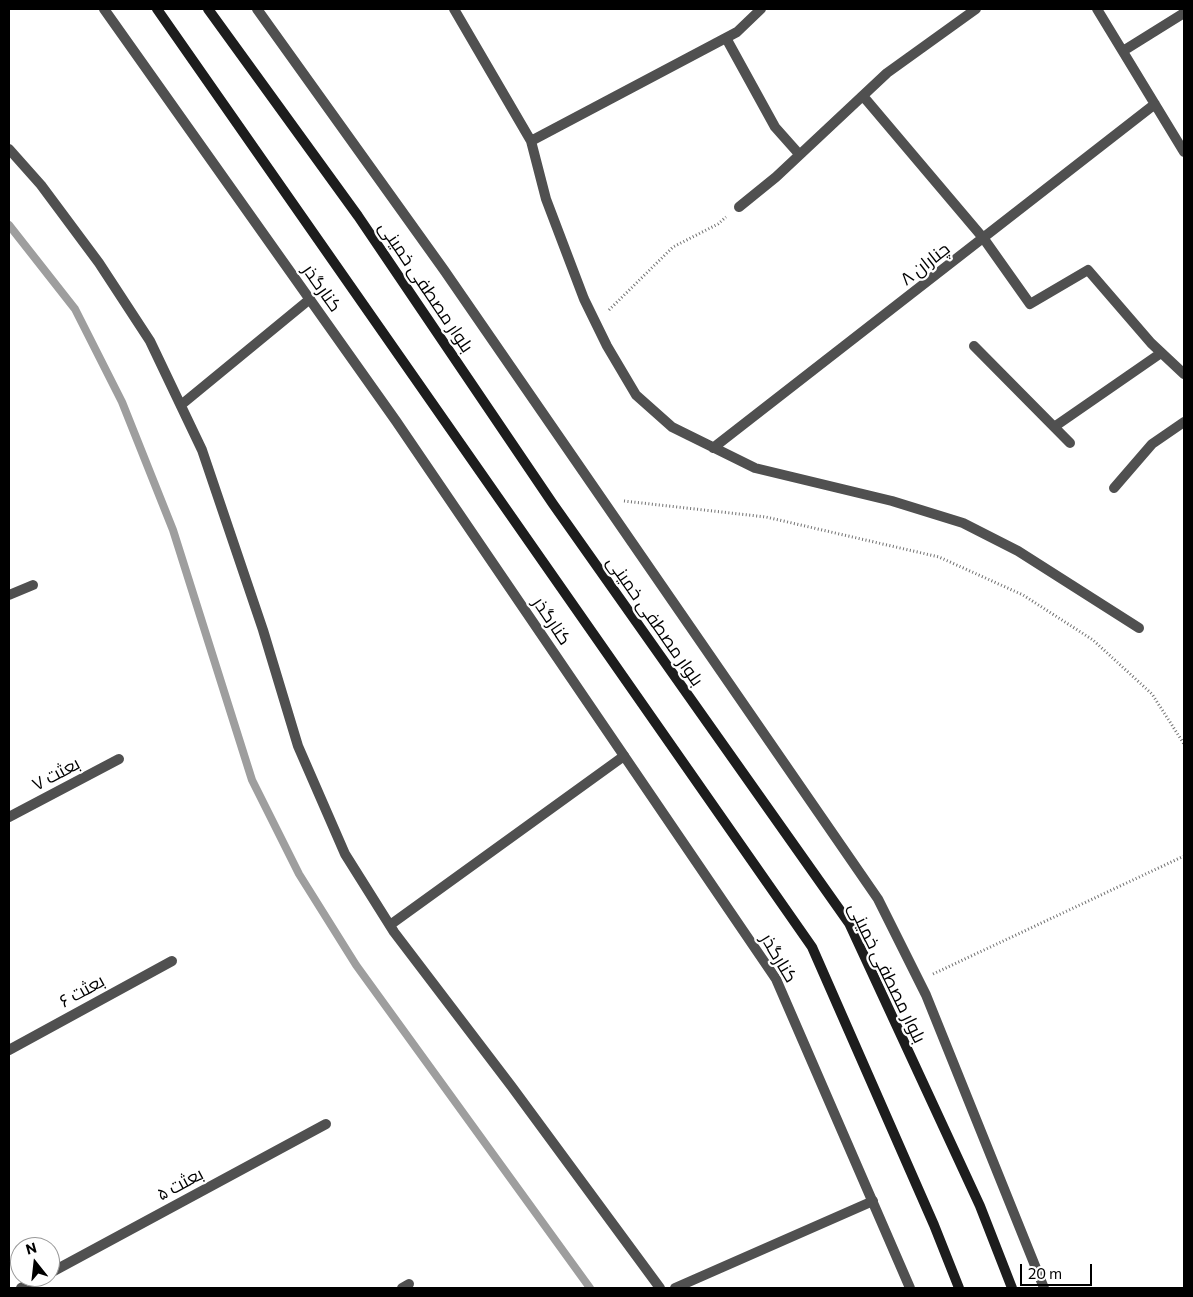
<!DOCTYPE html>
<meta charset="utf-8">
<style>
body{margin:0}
#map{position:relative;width:1193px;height:1297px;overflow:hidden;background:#fff;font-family:Commissioner,sans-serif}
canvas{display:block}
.frame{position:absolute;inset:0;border:10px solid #000;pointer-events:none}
.north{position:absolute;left:10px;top:1237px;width:50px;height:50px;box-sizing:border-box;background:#fff;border:1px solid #999;border-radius:50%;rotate:344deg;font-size:14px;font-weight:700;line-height:20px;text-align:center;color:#000}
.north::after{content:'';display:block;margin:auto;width:18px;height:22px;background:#000;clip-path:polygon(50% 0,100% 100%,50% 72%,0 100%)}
.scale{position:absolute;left:1020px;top:1264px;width:72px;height:22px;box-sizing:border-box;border:2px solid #000;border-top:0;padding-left:6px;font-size:15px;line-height:18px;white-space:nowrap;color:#000;-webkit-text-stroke:4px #fff;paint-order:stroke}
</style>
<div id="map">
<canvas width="1193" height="1297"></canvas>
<div class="frame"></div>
<div class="north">N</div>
<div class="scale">20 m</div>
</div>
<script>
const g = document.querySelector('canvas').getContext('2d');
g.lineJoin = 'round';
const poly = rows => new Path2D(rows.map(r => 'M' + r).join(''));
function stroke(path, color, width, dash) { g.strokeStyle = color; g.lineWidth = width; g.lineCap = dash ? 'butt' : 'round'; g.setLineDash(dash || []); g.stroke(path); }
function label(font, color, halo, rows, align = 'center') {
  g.font = font + ' Commissioner,Cairo,sans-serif'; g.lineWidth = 4.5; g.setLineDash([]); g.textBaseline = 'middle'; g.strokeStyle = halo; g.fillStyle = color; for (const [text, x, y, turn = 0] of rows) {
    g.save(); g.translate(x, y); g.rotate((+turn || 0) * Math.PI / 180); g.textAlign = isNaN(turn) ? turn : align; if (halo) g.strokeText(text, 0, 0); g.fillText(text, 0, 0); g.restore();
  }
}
stroke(poly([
 [9,225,75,309,122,402,173,530,252,780,299,874,356,965,590,1288]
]), '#9e9e9e', 8);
stroke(poly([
 [609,310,673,247,718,224,726,217],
 [624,501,766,517,939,557,1023,595,1093,640,1152,694,1184,744],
 [933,974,1184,856]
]), '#727272', 3, [1, 2.5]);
stroke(poly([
 [454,9,531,141,546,199,584,299,607,346,636,395,672,427,755,468,892,501,963,523,1018,551,1139,628],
 [1097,9,1184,152],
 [726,38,775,127,799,154],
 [1123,51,1184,13],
 [863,96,984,239,1030,304,1088,270,1151,343,1184,374],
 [531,141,737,32,761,9],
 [9,149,41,185,99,263,150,341,202,450,263,630,298,746,345,854,394,932,512,1087,660,1288],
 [739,207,776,177,887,73,976,9],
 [974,346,1070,443],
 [181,405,310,299],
 [1054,427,1161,353],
 [713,448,1155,104],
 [1114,488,1152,444,1184,422],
 [9,595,33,585],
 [9,817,119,759],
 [390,925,624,756],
 [9,1050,172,961],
 [50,1273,326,1124],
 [21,1288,42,1277],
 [402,1288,409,1284],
 [675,1288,873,1201]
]), '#505050', 10);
stroke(poly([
 [104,9,396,421,776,979,910,1288],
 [257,9,444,270,878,899,926,995,1044,1288]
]), '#505050', 10);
stroke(poly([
 [157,9,812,947,934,1225,959,1288],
 [208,9,358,216,553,504,849,923,980,1206,1012,1288]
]), '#1d1d1d', 10);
label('18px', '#000', '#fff', [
 ["چناران ۸",925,264,-38],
 ["بلوار مصطفی خمینی",426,287,56],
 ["کنارگذر",322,288,55],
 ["کنارگذر",552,621,56],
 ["بلوار مصطفی خمینی",655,621,55],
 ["بعثت ۷",56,774,-28],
 ["کنارگذر",779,958,59],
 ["بلوار مصطفی خمینی",887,973,64],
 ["بعثت ۶",82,991,-29],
 ["بعثت ۵",180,1184,-28]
]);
</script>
